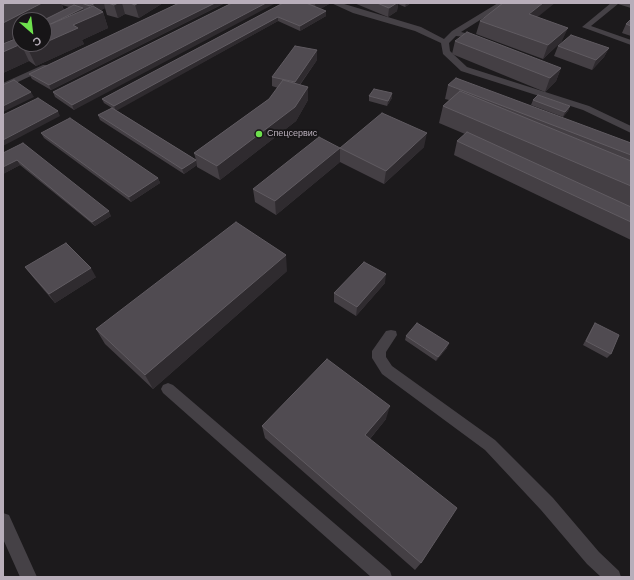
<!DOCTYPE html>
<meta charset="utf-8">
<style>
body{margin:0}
#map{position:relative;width:634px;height:580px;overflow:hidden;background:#1c1a1c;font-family:Arial,sans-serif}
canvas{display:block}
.frame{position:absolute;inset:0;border:4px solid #b8aeba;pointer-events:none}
.north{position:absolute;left:12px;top:12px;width:40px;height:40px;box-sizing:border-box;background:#171517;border:1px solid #575258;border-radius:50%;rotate:152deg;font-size:11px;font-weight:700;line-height:16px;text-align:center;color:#b8aeba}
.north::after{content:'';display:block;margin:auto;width:14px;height:18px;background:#6ee14d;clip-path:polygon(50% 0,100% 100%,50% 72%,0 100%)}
</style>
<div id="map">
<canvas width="634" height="580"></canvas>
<div class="frame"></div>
<div class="north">С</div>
</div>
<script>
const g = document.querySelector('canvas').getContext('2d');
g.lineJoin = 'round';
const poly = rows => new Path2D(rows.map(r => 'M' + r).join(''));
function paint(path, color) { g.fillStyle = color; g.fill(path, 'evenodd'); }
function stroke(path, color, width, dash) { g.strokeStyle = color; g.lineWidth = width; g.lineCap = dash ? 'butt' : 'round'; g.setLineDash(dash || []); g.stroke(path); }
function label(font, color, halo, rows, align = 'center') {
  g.font = font + ' Arial,sans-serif'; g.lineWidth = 3.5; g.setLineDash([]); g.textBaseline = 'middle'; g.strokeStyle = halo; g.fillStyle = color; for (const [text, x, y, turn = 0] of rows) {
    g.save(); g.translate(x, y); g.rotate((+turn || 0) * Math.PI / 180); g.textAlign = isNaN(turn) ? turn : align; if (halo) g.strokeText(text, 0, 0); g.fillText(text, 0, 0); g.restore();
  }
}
paint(poly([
 [331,3,341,3,421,27,444,39,452,31,498,3,507,3,461,32,465,33,465,37,456,36,449,43,450,51,467,67,589,106,631,126,631,133,583,110,461,71,443,54,441,43,415,31,353,13,331,3],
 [611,3,629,3,631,4,631,8,618,4,591,26,631,40,631,45,582,27,611,3],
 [43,65,46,65,50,67,3,89,3,83,43,65],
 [391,330,396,331,397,335,386,352,386,357,392,366,495,440,553,498,599,552,619,571,621,577,601,577,587,564,541,510,485,450,382,374,372,358,372,351,386,331,391,330],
 [168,383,173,385,390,571,392,577,371,577,163,393,161,389,163,385,168,383],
 [3,513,9,515,37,577,20,577,3,539,3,513]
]), '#454146');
paint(poly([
 [3,3,163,3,139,18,125,14,118,18,107,15,105,8,101,10,103,12,108,28,82,40,84,44,36,66,29,61,3,73],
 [62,5,69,7,64,10],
 [20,20,44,44,20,44],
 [19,35,20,37,4,43],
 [179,3,225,3,51,90,32,79,29,74],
 [232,3,74,110,55,97,53,92],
 [283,3,329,3,329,4,320,9,326,11,326,16,300,31,278,21,116,110,196,160,194,153,269,99,278,88,272,86,272,77,317,60,300,85,308,87,308,100,296,121,220,180,197,167,197,165,184,174,100,120,98,115,112,108,104,103,102,99],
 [354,3,411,3,405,7,398,4,397,11,388,17],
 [537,17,562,41,543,59,476,34,480,21],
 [631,19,631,36,622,33,626,24],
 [455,41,561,68,556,81,545,92,452,54],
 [558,46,609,48,604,57,592,70,554,56],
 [448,85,631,143,631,240,454,155,457,141,465,134,439,123,443,106,449,100,445,99],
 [369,96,392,98,387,106,369,101],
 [533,100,570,106,568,111,563,117,531,105],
 [41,133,158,178,160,183,131,202,44,138],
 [23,143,111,216,95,226,20,165,3,174],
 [424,147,384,184,340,162,340,148],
 [340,162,276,215,255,202,253,189],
 [25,267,96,277,55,303,32,276],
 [287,271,153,389,105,344,96,329],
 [385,283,356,316,334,302,334,293],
 [595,323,611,354,607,358,583,345,592,328],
 [406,336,447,348,436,361,405,340],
 [386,419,370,439,421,563,415,570,265,438,262,426]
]), '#443f44');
paint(poly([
 [42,3,61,3,64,11,44,20,20,20,20,34,18,33,19,35,3,44,3,23],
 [95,3,104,3,105,8,93,15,90,6],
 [118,3,122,3,125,14,118,18,114,5],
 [138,3,163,3,139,18,135,5],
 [215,3,225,3,51,90,49,85],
 [266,3,276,3,74,110,72,105],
 [315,3,329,3,329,4,316,12],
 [397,3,398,3,397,11,388,17,389,8],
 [406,3,411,3,405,7],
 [543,3,555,3,524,28,529,14],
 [83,8,86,17,44,28],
 [326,11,326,16,300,31,300,26],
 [103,12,108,28,82,40,84,44,36,66,28,49,41,44,44,44,44,43,73,25],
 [278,17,278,21,116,111,114,106],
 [568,28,562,41,543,59,548,45],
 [21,44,29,61,3,73,3,52],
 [609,48,604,57,592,70,596,60],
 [317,50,317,60,295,91,295,82],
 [561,68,556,81,545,92,550,78],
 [308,87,308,100,296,121,220,180,217,166],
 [31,92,34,97,3,112,3,106],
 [392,93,392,98,387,106,388,101],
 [570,106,568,111,563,117,565,112],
 [58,111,60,116,3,146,3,140],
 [427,133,424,147,384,184,386,171],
 [340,148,340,162,276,215,275,201],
 [17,160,20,165,3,174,3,167],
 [196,160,197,165,184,174,182,169],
 [158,178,160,183,131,202,129,197],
 [109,211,111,216,95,226,92,222],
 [286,255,287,271,153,389,145,375],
 [91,268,96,277,55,303,49,294],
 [386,274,385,283,356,316,357,307],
 [449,343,447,348,436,361,438,357],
 [390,406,386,419,363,447,365,435]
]), '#2f2b2f');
const building = poly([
 [7,3,42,3,3,23,3,5,7,3],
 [81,3,95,3,90,6,81,3],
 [108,3,118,3,114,5,108,3],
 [130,3,138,3,135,5,130,3],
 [179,3,215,3,49,85,29,74,179,3],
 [232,3,266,3,72,105,53,92,232,3],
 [283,3,306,3,326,11,300,26,278,17,114,106,102,99,283,3],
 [377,3,397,3,389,8,377,3],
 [503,3,543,3,529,14,568,28,548,45,480,21,503,3],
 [74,5,83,8,59,20,44,27,44,20,74,5],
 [93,6,103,12,73,25,78,28,44,43,44,27,93,6],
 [631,19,631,26,626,24,631,19],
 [467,32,561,68,550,78,455,41,467,32],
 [571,35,609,48,596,60,558,46,571,35],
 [20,37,20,44,41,44,28,49,21,44,3,52,3,44,20,37],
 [295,46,317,50,295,82,272,77,295,46],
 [456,78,631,143,631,155,448,85,456,78],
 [14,80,31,92,3,106,3,85,14,80],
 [283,80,308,87,295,107,217,166,194,153,269,99,283,80],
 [374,89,392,93,388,101,369,96,374,89],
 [460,91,631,161,631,186,443,106,460,91],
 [538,95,570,106,565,112,533,100,538,95],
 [38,98,58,111,3,140,3,115,38,98],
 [112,108,196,160,182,169,98,115,112,108],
 [382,113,427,133,386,171,340,148,382,113],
 [70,118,158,178,129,197,41,133,70,118],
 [467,132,631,207,631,222,457,141,467,132],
 [319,137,340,148,275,201,253,189,319,137],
 [23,143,109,211,92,222,17,160,3,167,3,153,23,143],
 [236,222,286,255,145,375,96,329,236,222],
 [66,243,91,268,49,294,25,267,66,243],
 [364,262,386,274,357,307,334,293,364,262],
 [417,323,449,343,438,357,406,336,417,323],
 [595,323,619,335,611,354,586,341,595,323],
 [327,359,390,406,365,435,457,508,421,563,262,426,327,359]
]);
paint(building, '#504b51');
stroke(building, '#605b61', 1);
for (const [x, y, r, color] of [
 [259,134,4,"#6ee14d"]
]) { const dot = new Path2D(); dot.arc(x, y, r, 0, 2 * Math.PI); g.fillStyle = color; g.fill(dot); stroke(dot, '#171517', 1.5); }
label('9px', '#b8aeba', '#171517', [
 ["Спецсервис",267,134]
], 'left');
</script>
